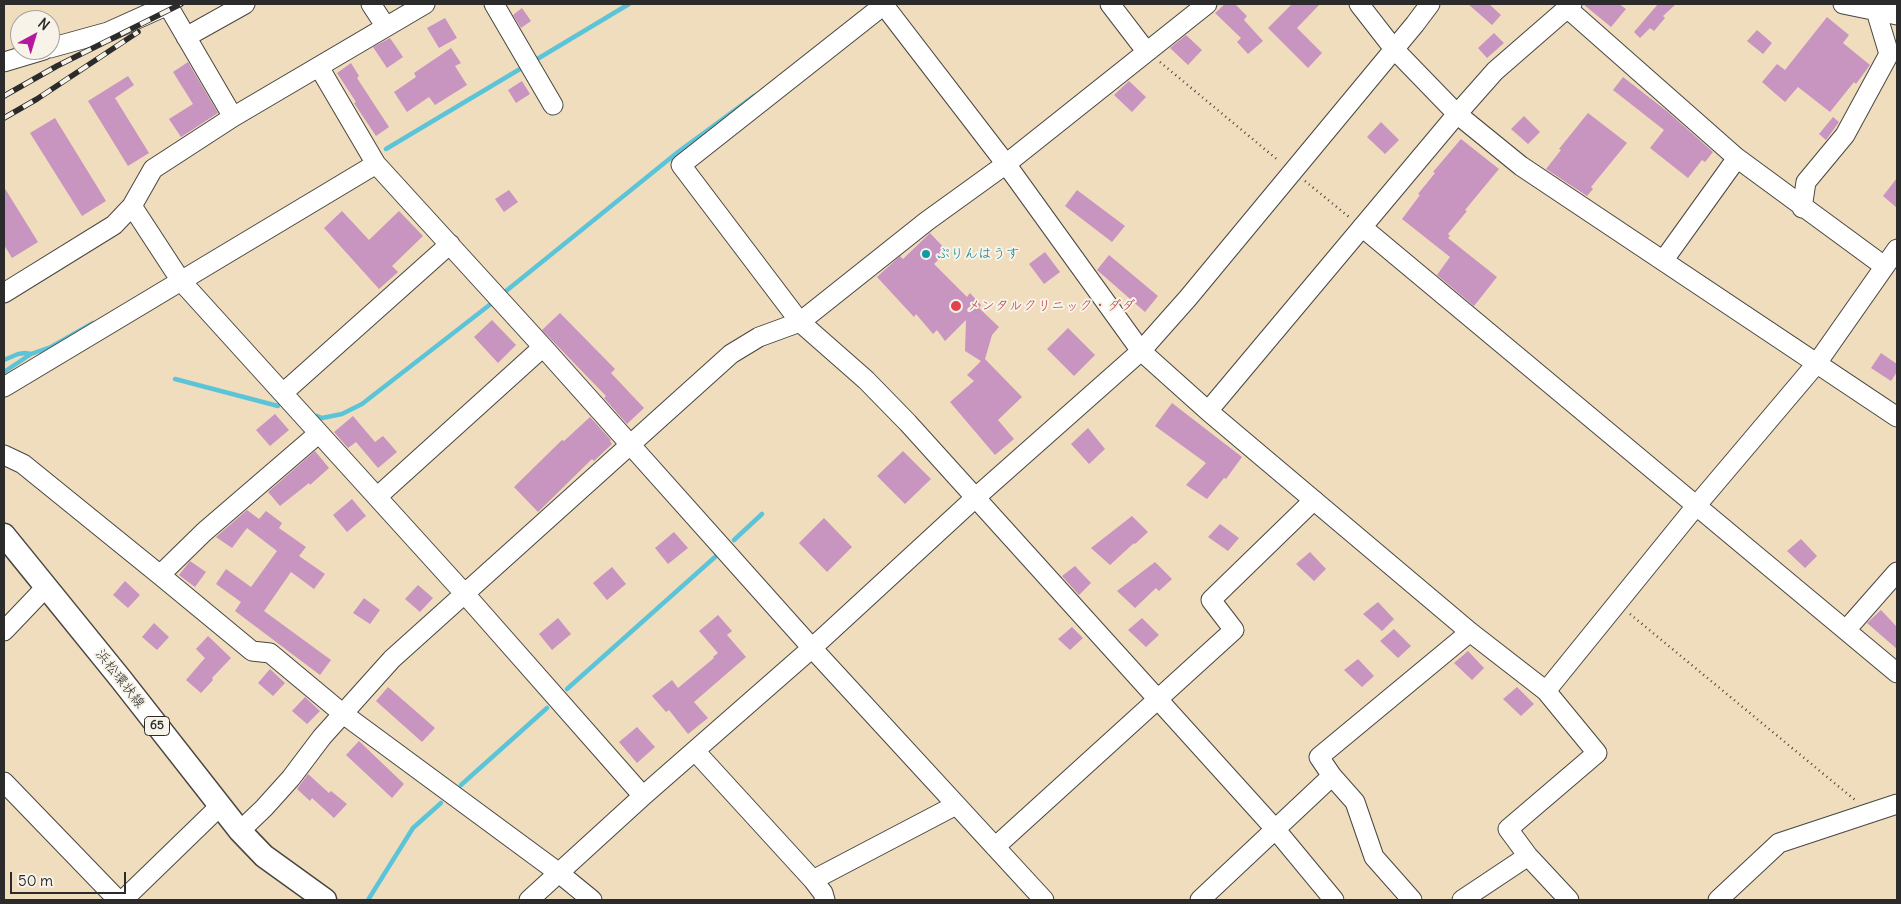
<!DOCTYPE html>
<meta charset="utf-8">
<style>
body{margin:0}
#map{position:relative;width:1901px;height:904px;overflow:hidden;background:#f0ddbd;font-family:Delius,sans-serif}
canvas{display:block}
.frame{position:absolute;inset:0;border:5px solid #2b2b2b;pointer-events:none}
.north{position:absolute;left:10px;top:10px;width:50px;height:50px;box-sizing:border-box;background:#f7f3e8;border:1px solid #a5a39c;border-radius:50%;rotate:39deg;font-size:14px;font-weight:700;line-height:20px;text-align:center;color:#2b2b2b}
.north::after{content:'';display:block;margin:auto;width:18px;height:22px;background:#b5179e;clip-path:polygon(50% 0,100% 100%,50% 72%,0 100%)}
.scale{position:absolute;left:10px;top:872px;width:116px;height:22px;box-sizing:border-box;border:2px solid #2b2b2b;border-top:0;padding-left:6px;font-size:15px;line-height:18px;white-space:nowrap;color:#2b2b2b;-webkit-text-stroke:4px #f7f3e8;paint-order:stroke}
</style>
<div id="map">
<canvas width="1901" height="904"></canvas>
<div class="frame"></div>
<div class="north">N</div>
<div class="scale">50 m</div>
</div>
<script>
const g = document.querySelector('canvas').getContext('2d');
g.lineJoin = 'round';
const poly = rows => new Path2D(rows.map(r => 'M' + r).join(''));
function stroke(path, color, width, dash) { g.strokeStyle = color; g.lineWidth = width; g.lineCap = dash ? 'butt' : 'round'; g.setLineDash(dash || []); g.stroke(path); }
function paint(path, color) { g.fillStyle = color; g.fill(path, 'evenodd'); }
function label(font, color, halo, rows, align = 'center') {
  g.font = font + ' Delius,"Klee One",sans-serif'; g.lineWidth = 4; g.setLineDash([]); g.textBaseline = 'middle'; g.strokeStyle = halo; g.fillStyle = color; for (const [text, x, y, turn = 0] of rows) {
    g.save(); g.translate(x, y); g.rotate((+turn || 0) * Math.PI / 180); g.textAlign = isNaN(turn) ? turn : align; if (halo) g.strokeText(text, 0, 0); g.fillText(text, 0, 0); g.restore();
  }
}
stroke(poly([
 [534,61,629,4],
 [386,149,525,66],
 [506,291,678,152,754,96],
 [4,360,18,354,25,353,31,354,51,347,93,323],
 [4,372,31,354],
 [175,379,278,406],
 [317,416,322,418,342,414,362,404,492,303],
 [734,540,762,514],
 [567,689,715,557],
 [461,785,547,708],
 [368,900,413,828,441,803]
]), '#5cc4d8', 4.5);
paint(poly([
 [1225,4,1235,4,1247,16,1244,20,1263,41,1248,54,1237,42,1241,38,1215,13],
 [1292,4,1320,4,1297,28,1322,53,1308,68,1268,28],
 [1468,4,1489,4,1501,15,1492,25],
 [1583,4,1619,4,1626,9,1611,27],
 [1658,4,1676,4,1663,16,1665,18,1654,31,1650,28,1640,38,1634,32],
 [522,8,531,21,521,28,513,15],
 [1827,17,1849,35,1843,43,1870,65,1856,84,1854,82,1830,112,1798,87,1785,102,1762,82,1777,64,1785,70],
 [445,18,457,38,439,48,427,28],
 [1757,30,1772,43,1763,54,1747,41],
 [1494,33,1504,43,1487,58,1478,48],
 [1186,35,1202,50,1188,65,1170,48],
 [390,38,403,57,387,68,373,47],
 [451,48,461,63,455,66,467,85,435,105,429,97,407,112,394,92,416,77,414,73],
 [188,62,218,113,181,137,169,119,193,104,173,72],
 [351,63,359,76,357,78,389,127,376,136,354,103,356,102,337,73],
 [128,76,134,85,115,98,149,153,128,166,88,101],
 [1623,77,1668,112,1713,152,1705,162,1702,160,1688,178,1650,148,1664,130,1613,90],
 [522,81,530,94,516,103,508,90],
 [1129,81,1146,97,1132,112,1114,95],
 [1588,113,1627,143,1591,187,1593,189,1587,196,1546,169,1561,150,1559,149],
 [1524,116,1540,132,1528,144,1511,129],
 [1833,117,1839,122,1826,140,1819,134],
 [55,118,106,201,82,216,30,133],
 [1381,122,1399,140,1385,154,1367,137],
 [1461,139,1499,169,1465,210,1467,211,1448,234,1450,236,1448,238,1497,277,1474,306,1437,275,1450,257,1402,219,1420,195,1418,194,1435,173,1433,172],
 [1897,178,1897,208,1883,196],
 [4,187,38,242,12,258,4,245],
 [509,190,518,202,504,212,495,199],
 [1077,190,1125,226,1112,242,1065,206],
 [342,211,369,240,399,211,423,236,392,266,398,272,379,289,324,228],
 [930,233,947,251,934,264,967,297,970,293,981,305,979,308,999,327,992,335,985,359,1022,397,998,420,1014,439,995,455,950,402,974,381,967,375,981,361,965,351,966,320,945,341,937,330,933,334,916,314,914,317,877,277,900,256,903,259],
 [1045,252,1060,272,1044,284,1029,264],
 [1109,255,1158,296,1145,312,1097,270],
 [560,313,615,369,611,373,644,408,627,424,604,398,606,396,542,330],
 [492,320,516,345,498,363,474,337],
 [1068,328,1095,355,1074,376,1047,349],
 [1881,353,1897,364,1897,372,1891,381,1871,368],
 [1172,403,1242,457,1226,479,1224,478,1207,499,1186,485,1206,463,1155,426],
 [275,414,289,430,270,446,256,430],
 [353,416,375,442,383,436,397,452,378,468,356,442,348,448,334,432],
 [590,417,611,440,610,441,612,444,594,461,592,459,538,512,514,487,562,440,564,441],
 [1088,428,1105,449,1089,464,1071,444],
 [315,451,329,468,310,485,309,483,280,506,268,492],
 [903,451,931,479,905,504,877,476],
 [352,499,366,516,347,532,333,515],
 [247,510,259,519,266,511,282,523,279,528,306,547,299,556,325,574,314,589,291,572,264,611,331,660,320,675,235,611,241,602,216,584,226,569,251,587,277,551,247,528,232,548,216,537],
 [1132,516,1148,532,1135,544,1134,543,1110,565,1091,548],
 [824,518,852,547,827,572,799,543],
 [1220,524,1239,538,1228,551,1208,537],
 [674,532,688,548,668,564,655,548],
 [1801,539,1817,556,1805,568,1787,551],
 [1310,552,1326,569,1314,581,1296,564],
 [190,561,206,572,195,587,179,575],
 [1155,562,1172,579,1159,591,1156,588,1135,608,1117,591],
 [1075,566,1091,583,1079,595,1062,576],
 [612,567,626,584,607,600,593,583],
 [125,581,140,595,128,608,113,595],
 [418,585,433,598,420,612,405,599],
 [364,598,380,610,370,624,353,613],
 [1378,602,1394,619,1382,631,1363,614],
 [1881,610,1897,627,1897,649,1867,623],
 [718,615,732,631,727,635,746,657,694,702,708,718,688,734,669,710,666,712,652,696,672,680,678,688,714,658,713,657,718,653,699,631],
 [558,618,571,634,552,650,539,634],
 [1142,618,1159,635,1146,647,1128,630],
 [154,623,169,637,157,650,142,637],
 [1072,627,1083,638,1070,650,1058,639],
 [1394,629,1411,646,1398,658,1380,641],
 [208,636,231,658,212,678,213,680,201,693,186,680,205,658,196,649],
 [1468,651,1484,668,1472,680,1454,663],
 [1358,659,1374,676,1362,687,1344,670],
 [270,669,285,683,273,696,258,683],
 [388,687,435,728,422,742,376,701],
 [1517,687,1534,704,1521,716,1503,699],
 [305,697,320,711,307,724,292,711],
 [637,727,655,747,637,763,619,742],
 [359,741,404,784,392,798,346,755],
 [308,774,329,793,331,791,347,804,334,818,312,798,310,801,297,789]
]), '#c894c0');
const minor = poly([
 [167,4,233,117],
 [371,4,386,27],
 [494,4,553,105],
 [883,4,1006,164,1141,351,1208,411,1470,632,1546,691],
 [885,4,681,165,800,322,866,380,908,423,1276,830,1334,900],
 [1110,4,1146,51],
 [1359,4,1394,49,1457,114,1521,166,1897,417],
 [1843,4,1897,15],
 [1567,8,1737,158,1884,266],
 [186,37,245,4],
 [50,48,108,32,168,5],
 [4,62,44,50],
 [319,67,376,164,543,347,812,648,1044,900],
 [132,206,181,281,464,593,643,796],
 [1802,208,1806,182,1845,135,1889,54,1876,11],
 [1362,227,1897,673],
 [1663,261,1737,158],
 [4,293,114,225,132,206,153,169,233,117,425,4],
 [4,387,376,164],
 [283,393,450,244],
 [1208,411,1457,114,1495,71,1572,4],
 [4,455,23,464,160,575,252,651,270,653,342,713,559,873,592,900],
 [377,497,543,347],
 [160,575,204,532,319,433],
 [1846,630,1897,572],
 [4,631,46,587],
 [695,751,813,880,823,893,825,900],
 [1332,776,1355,802,1374,857,1412,900],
 [4,782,118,900],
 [240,831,264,808,291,778,322,737,392,659,731,354,759,337,800,322,927,221,1006,164,1207,4],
 [995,847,1234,630,1211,600,1314,500],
 [813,880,956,805],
 [123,900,220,806],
 [529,900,643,796,812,648,975,498,1141,351,1188,298,1415,24,1430,4],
 [1200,900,1332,776,1319,757,1470,632],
 [1462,900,1528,856],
 [1569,900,1528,856,1508,829,1597,753,1546,691,1696,506,1817,363,1897,249],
 [1718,900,1779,843,1897,804]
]);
const major = poly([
 [4,535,120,678,240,831,264,856,325,900]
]);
stroke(minor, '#494641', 21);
stroke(major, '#494641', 25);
stroke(poly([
 [1160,62,1279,161],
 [1305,181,1349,217],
 [1630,614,1855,800]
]), '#494641', 2.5, [1, 4]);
stroke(minor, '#fff', 19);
stroke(major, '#fff', 22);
const rail = poly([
 [4,96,57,66,181,4],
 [4,118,37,99,138,32]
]);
stroke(rail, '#2b2b2b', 5.5);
stroke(rail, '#f7f3e8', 4, [11]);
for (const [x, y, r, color] of [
 [926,254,5,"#0f9aa8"],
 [956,306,6,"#e0444e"]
]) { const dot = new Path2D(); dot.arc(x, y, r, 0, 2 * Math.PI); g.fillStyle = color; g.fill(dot); stroke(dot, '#f7f3e8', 2); }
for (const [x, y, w] of [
 [157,726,25]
]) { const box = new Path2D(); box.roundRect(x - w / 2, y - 9.5, w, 19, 4); g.fillStyle = '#f7f3e8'; g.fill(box); stroke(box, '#2b2b2b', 1); }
label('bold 12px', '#2b2b2b', null, [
 ["65",157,726]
]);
label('14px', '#0d838f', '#f7f3e8', [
 ["ぷりんはうす",936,254]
], 'left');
label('14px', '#be3a42', '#f7f3e8', [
 ["メンタルクリニック・ダダ",967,306]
], 'left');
label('14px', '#2b2b2b', '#f7f3e8', [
 ["浜松環状線",120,679,52]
]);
</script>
